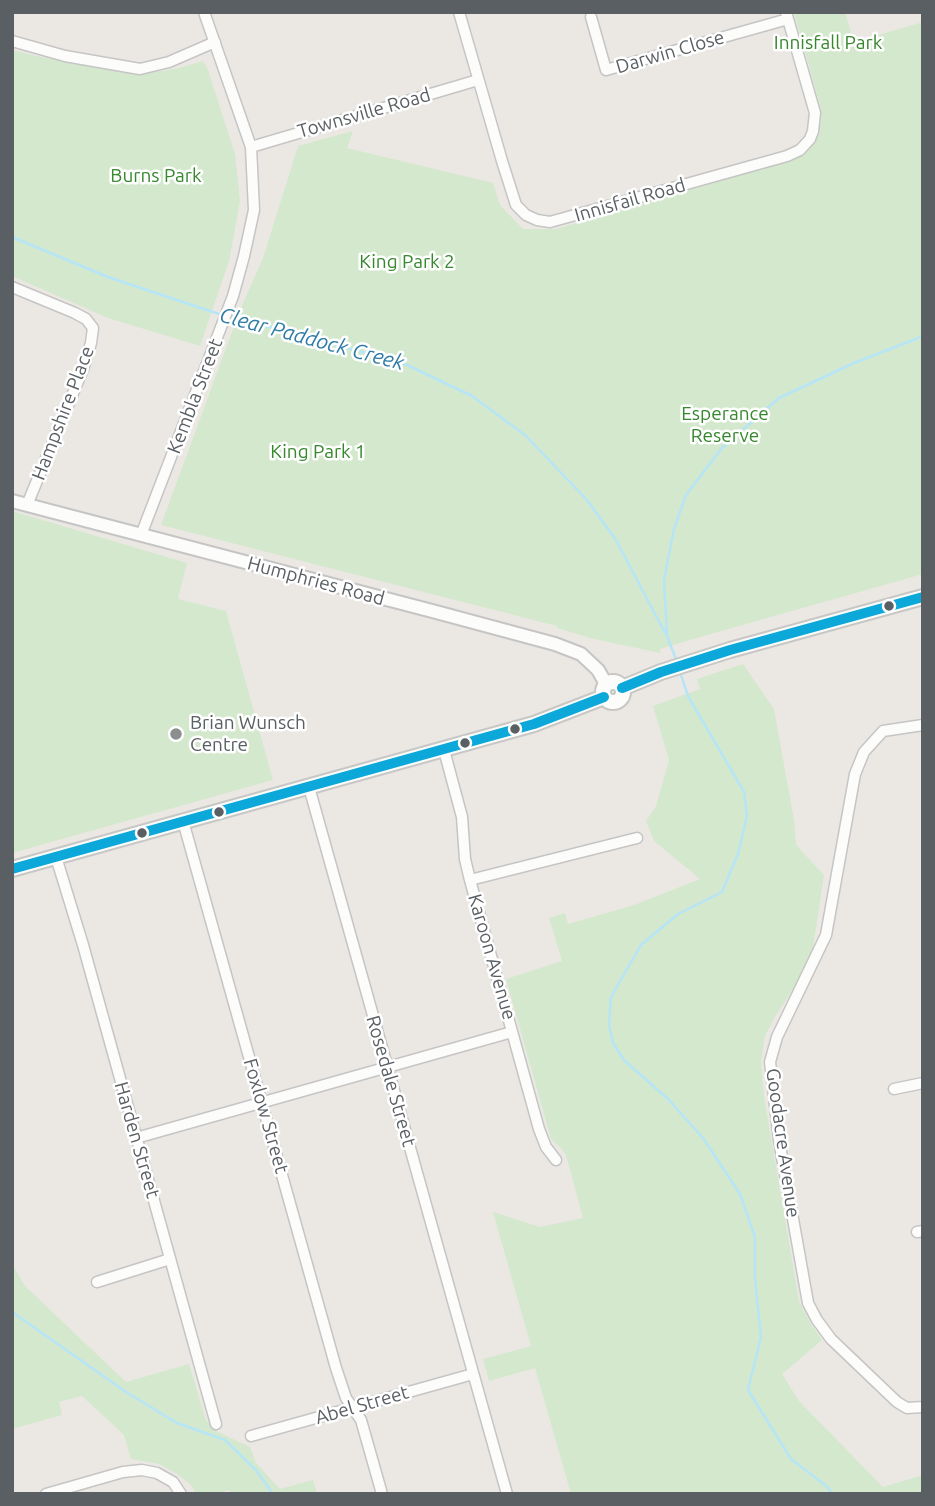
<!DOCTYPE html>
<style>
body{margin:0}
#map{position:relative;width:935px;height:1506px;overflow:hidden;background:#ebe8e4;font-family:Ubuntu,sans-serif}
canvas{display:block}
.frame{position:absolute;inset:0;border:14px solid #595f63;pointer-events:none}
</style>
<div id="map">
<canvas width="935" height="1506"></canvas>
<div class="frame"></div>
</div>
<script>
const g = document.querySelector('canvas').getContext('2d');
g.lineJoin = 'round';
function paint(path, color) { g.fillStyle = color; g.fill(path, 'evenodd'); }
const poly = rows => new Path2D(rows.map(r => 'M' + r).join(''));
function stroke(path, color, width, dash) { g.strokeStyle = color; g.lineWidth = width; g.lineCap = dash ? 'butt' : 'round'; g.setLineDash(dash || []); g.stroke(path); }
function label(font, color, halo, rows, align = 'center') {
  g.font = font + ' Ubuntu,sans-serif'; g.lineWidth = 5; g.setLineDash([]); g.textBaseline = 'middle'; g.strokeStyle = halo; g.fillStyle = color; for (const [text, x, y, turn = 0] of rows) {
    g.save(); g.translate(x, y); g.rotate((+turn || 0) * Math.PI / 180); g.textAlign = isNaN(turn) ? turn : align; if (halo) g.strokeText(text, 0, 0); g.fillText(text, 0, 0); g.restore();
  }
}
paint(poly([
 [794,12,845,12,854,42,923,22,923,574,693,639,660,649,660,653,590,638,557,628,557,626,161,525,240,310,263,258,298,146,353,131,347,148,493,183,500,205,523,229,556,229,795,159,809,150,821,123,821,109],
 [12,50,41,57,136,72,163,71,183,67,203,61,207,67,235,154,240,201,229,261,200,346,108,318,12,276],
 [12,511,187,563,178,599,226,611,273,780,12,853],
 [743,664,774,709,794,820,796,845,824,875,812,955,803,975,776,1015,765,1036,761,1062,764,1096,799,1301,811,1324,822,1340,782,1374,799,1401,883,1487,923,1475,923,1494,571,1494,535,1368,489,1381,483,1359,531,1346,493,1212,540,1227,583,1218,566,1155,560,1147,551,1139,506,979,562,961,549,918,565,913,568,924,634,905,700,879,654,841,646,821,656,806,669,760,653,706,700,689,697,679],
 [12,1264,25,1286,126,1382,189,1364,206,1420,218,1432,250,1447,256,1463,280,1489,313,1480,317,1494,232,1494,229,1490,214,1494,196,1494,191,1485,177,1474,159,1464,131,1459,124,1435,82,1396,59,1402,62,1415,12,1429]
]), '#d4e8cd');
stroke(poly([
 [12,237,108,277,222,315],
 [229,316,403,363,472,396,525,435,587,500,616,540,665,633],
 [677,662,667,636,664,580,674,529,686,495,722,448,779,398,854,363,916,339,923,335],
 [680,672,688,696,744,792,747,816,738,854,722,892,678,914,641,945,611,997,609,1025,613,1043,624,1060,668,1099,703,1138,740,1194,755,1237,755,1279,761,1337,748,1390,791,1459,825,1485,833,1494],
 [12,1312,126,1392,177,1423,225,1440,256,1470,273,1494]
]), '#b6e5f7', 2.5);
const minor = poly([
 [459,12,502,161,516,205,526,215,537,220,550,222,787,156,800,150,810,139,813,131,815,113,786,12],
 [591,17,606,70,788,19],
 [12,41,65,56,140,69,169,62,215,42],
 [251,147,478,80],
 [12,287,75,313,86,319,93,328,91,343,83,369,27,505],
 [141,535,233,296,244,256,254,210,251,147,204,12],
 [923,725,883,731,864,752,855,774,826,935,777,1037,770,1062,779,1140,808,1303,817,1320,831,1339,897,1402,907,1408,923,1407],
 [444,750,462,817,465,859,470,880,539,1129,546,1147,556,1160],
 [309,787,507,1494],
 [183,821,336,1368,346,1398,361,1420,382,1494],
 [56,857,83,945,216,1424],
 [470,880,637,838],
 [894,1089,923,1083],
 [136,1138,512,1032],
 [917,1232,923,1231],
 [97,1282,170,1259],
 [251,1436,473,1374],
 [46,1494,123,1472,142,1470,157,1473,173,1482,181,1494]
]);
const tertiary = poly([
 [12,501,436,612,555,644,581,654,598,670,606,684]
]);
const secondary = poly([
 '603 692a10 10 0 1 1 20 0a10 10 0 1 1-20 0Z',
 [622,688,661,672,730,650,923,597],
 [12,869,534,724,604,697]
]);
stroke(minor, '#c6c5c5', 13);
stroke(tertiary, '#c6c5c5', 16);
stroke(secondary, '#c7c7c6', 18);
stroke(minor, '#fcfcfb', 10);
stroke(tertiary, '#fcfcfb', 12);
stroke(secondary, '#fcfcfb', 14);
stroke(poly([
 [622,688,661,672,730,650,923,597],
 [12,869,534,724,604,697]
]), '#0da8da', 10);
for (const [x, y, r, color] of [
 [889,606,6,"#595f63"],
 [515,729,6,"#595f63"],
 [176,734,7,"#8c8f90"],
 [465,743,6,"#595f63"],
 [219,812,6,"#595f63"],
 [142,833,6,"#595f63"]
]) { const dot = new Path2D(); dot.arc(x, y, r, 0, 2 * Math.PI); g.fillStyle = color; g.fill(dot); stroke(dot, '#fff', 2.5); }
label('19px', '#36872d', '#fff', [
 ["Innisfall Park",828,43],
 ["Burns Park",156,176],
 ["King Park 2",407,262],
 ["Esperance",725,414],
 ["Reserve",725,436],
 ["King Park 1",318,452]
]);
label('19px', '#595f63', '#fff', [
 ["Darwin Close",670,52,-16],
 ["Townsville Road",364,113,-16],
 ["Innisfail Road",630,200,-16],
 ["Kembla Street",195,396,-69],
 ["Hampshire Place",63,413,-69],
 ["Humphries Road",316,581,15],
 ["Karoon Avenue",492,957,74],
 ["Rosedale Street",391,1081,74],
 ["Foxlow Street",266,1116,74],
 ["Harden Street",137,1140,74],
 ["Goodacre Avenue",783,1143,82],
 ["Abel Street",362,1405,-16]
]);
label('19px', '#595f63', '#fff', [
 ["Brian Wunsch",190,723],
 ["Centre",190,745]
], 'left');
label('italic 21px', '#2f7ca7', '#fff', [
 ["Clear Paddock Creek",312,339,15]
]);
</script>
